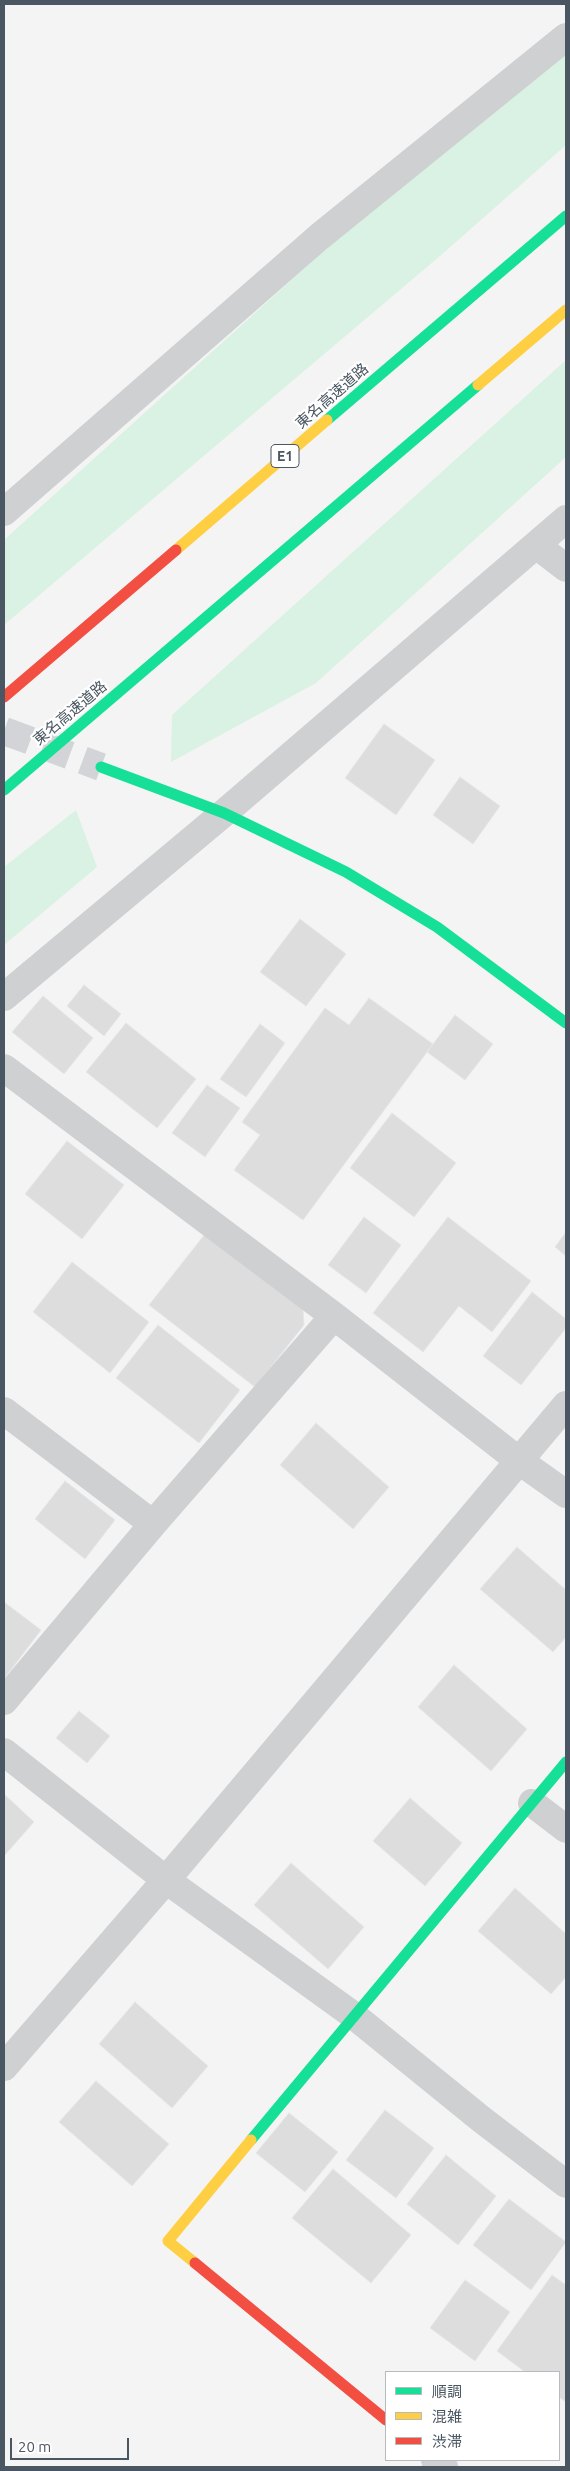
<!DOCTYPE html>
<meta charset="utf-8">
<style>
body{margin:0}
#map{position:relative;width:570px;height:2471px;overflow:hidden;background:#f4f4f4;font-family:Ubuntu,"Noto Sans JP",sans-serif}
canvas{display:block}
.frame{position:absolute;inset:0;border:5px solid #4a5661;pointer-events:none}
.legend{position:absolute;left:385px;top:2371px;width:175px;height:90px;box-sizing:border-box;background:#fff;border:1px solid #b7bbc0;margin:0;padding:6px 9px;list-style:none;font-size:15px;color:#4a5661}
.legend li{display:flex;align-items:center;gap:10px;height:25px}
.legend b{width:25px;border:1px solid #b7bbc0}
.scale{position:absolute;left:10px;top:2438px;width:119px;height:22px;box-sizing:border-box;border:2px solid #4a5661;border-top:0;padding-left:6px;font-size:15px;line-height:18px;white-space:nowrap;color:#4a5661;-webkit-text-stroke:4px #fff;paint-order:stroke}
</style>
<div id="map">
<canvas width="570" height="2471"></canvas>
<div class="frame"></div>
<ul class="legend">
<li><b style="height:6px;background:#16e098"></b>順調</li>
<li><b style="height:6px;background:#ffcf43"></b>混雑</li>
<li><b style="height:6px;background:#f24e42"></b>渋滞</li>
</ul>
<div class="scale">20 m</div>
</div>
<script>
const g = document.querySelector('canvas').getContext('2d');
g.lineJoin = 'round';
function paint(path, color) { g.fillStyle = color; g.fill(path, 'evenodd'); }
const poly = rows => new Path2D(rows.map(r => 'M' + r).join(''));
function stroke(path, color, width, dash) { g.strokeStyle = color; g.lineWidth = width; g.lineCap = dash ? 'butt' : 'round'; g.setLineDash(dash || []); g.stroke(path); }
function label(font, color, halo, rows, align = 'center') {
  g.font = font + ' Ubuntu,"Noto Sans JP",sans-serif'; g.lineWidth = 4.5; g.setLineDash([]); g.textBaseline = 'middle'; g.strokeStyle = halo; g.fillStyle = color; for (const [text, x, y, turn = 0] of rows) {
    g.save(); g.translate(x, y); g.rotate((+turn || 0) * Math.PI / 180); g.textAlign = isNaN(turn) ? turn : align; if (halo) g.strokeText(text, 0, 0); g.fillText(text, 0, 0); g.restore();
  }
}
paint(poly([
 [566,53,566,145,440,256,4,625,4,540,382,198],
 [566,360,566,457,316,683,171,762,172,715],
 [76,810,97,867,4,945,4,867]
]), '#d9f2e3');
const building = poly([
 [384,724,435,760,396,815,345,778,384,724],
 [460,777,500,806,473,844,433,815,460,777],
 [300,919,346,954,306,1006,260,972,300,919],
 [84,985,121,1014,104,1036,67,1006,84,985],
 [43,996,93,1038,64,1074,12,1032,43,996],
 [369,998,433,1044,303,1220,234,1170,260,1135,242,1122,325,1008,349,1025,369,998],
 [455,1015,493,1044,465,1080,427,1052,455,1015],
 [126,1023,196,1079,157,1128,86,1072,126,1023],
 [260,1024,285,1043,246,1097,220,1079,260,1024],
 [207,1085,240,1108,205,1157,172,1133,207,1085],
 [392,1113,456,1163,414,1217,350,1168,392,1113],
 [67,1141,124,1185,82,1239,25,1194,67,1141],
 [364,1217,401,1245,366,1293,328,1265,364,1217],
 [448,1217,531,1281,492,1332,459,1306,423,1352,373,1313,448,1217],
 [566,1232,566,1256,555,1247,566,1232],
 [205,1234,303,1309,304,1325,255,1387,149,1305,205,1234],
 [72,1262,149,1322,110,1373,33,1312,72,1262],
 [532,1292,566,1319,566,1328,521,1385,483,1356,532,1292],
 [158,1325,240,1390,199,1443,116,1378,158,1325],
 [316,1423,389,1487,353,1529,280,1465,316,1423],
 [65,1481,115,1520,85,1559,35,1519,65,1481],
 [517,1547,566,1590,566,1637,553,1652,480,1589,517,1547],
 [4,1602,41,1630,4,1679,4,1602],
 [454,1665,527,1729,491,1771,418,1707,454,1665],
 [79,1711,110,1736,87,1763,56,1738,79,1711],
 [4,1794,34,1822,4,1856,4,1794],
 [410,1798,462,1843,425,1886,373,1841,410,1798],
 [291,1863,364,1927,328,1969,254,1905,291,1863],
 [515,1888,566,1934,566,1977,551,1994,478,1931,515,1888],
 [135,2002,208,2066,172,2108,99,2044,135,2002],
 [96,2081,169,2144,132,2186,59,2122,96,2081],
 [385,2110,434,2148,396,2198,346,2160,385,2110],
 [289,2113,338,2152,305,2192,256,2153,289,2113],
 [446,2155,496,2196,458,2245,407,2204,446,2155],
 [333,2169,411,2235,371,2283,292,2218,333,2169],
 [509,2199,566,2242,531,2290,473,2245,509,2199],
 [552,2275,566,2285,566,2402,559,2397,559,2372,525,2372,497,2351,552,2275],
 [465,2280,510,2312,475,2361,430,2328,465,2280]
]);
paint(building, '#ddddde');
stroke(building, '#e5e6e7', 1);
stroke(poly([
 [4,731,101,767]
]), '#d2d4d7', 28, [28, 14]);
stroke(poly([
 [4,512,319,237,566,37],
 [536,545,566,568],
 [4,997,224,813,566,519],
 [4,1068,334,1316,518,1460,566,1494],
 [4,1411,153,1524],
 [4,1701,153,1524,334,1316],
 [4,1752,166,1880,353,2015,481,2119,566,2184],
 [532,1803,566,1829],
 [4,2067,166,1880,566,1405],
 [435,2460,444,2467]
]), '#ced0d2', 28);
stroke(poly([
 [327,420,566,216],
 [101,767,224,813,346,872,437,927,566,1023],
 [4,790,478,385],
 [251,2140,566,1762]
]), '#16e098', 11);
stroke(poly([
 [478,385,566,310],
 [176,550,327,420],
 [195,2263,168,2241,251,2140]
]), '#ffcf43', 11);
stroke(poly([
 [4,697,176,550],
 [195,2263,386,2420]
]), '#f24e42', 11);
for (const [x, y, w] of [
 [285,456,28]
]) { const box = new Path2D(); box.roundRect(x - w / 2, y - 11.5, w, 23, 4); g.fillStyle = '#fff'; g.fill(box); stroke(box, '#4a5661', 1); }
label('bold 14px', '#4a5661', null, [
 ["E1",285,456]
]);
label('15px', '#4a5661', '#fff', [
 ["東名高速道路",332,396,-41],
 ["東名高速道路",70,713,-40]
]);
</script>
